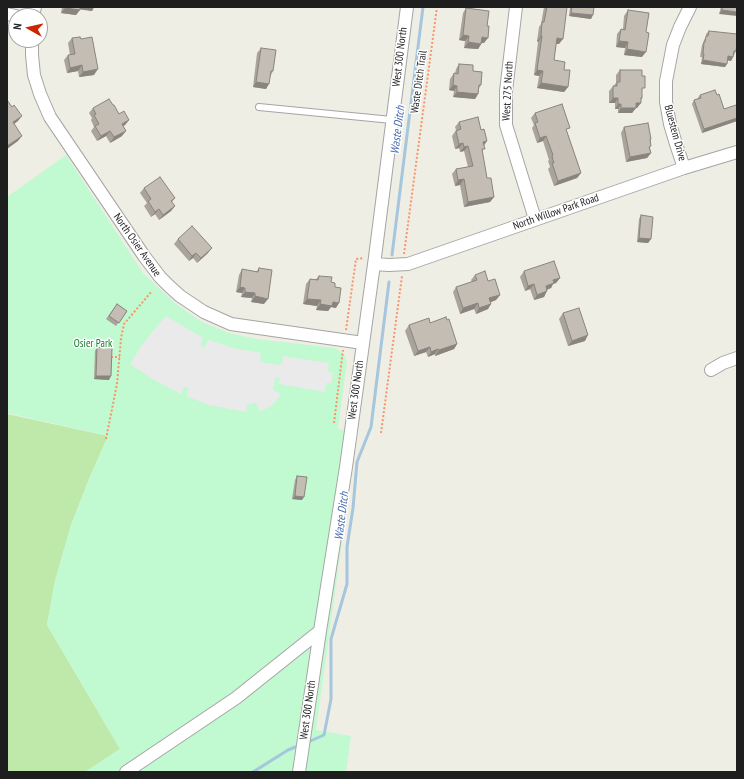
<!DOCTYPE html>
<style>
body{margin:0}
#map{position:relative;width:744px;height:779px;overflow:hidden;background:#efeee4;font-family:"PT Sans Narrow",sans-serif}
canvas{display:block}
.frame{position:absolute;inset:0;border:8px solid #1e1e1e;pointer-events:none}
.north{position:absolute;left:8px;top:8px;width:40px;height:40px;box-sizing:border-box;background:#fff;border:1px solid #a5a5a5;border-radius:50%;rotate:278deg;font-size:11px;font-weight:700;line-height:16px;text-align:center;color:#1e1e1e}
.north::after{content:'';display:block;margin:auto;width:14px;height:18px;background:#cc2501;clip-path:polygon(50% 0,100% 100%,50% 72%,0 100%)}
</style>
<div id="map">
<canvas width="744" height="779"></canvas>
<div class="frame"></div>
<div class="north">N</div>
</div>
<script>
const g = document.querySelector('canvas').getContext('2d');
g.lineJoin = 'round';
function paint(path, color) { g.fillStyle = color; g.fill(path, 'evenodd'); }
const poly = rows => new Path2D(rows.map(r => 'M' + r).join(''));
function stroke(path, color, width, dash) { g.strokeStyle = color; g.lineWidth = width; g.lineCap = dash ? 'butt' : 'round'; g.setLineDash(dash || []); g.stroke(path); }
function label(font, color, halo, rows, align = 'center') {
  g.font = font + ' "PT Sans Narrow",sans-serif'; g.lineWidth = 3; g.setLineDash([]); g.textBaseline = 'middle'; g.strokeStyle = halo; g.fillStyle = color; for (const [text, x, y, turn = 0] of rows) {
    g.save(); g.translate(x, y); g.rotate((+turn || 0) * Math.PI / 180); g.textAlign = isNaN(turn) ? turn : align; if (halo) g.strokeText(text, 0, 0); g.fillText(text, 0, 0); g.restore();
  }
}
paint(poly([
 [7,414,108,436,89,479,71,525,55,581,47,625,120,749,85,772,7,772]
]), '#bee9aa');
paint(poly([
 [66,155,143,273,176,304,200,321,229,333,257,339,335,348,343,353,347,361,338,429,357,432,316,730,351,736,346,772,85,772,120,749,47,625,55,581,71,525,89,479,108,436,7,413,7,197]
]), '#c1f9d0');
paint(poly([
 [166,316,203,338,201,344,201,346,202,347,205,347,208,340,237,349,261,353,260,360,261,362,279,365,282,363,283,356,329,363,328,371,333,373,331,383,326,383,325,392,279,384,280,379,279,377,277,377,275,378,273,390,281,394,276,401,271,406,265,409,259,411,257,404,254,403,247,405,246,412,209,405,186,396,189,390,187,387,184,387,181,394,154,380,130,364,142,345,152,332]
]), '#eaeaea');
stroke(poly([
 [392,255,423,7],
 [308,742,324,735,331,699,331,639,347,584,347,547,353,508,357,462,371,427,389,282],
 [253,772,288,750,298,746]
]), '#a5c6dd', 3);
const lane = poly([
 [259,107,392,120]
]);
const street = poly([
 [516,7,506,91,506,125,535,219],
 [7,14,16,16],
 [33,16,35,7],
 [32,40,32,55,34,75,40,94,50,117,144,256,160,277,169,286,180,296,204,312,231,324,363,343],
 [684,168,676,144,670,124,666,102,666,81,673,45,680,27,690,7],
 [374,264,389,265,408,264,684,168,737,152],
 [711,370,723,363,737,358],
 [126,772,236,698,320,631],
 [299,772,320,631,346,467,375,257,407,7]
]);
stroke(lane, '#a5a5a5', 8);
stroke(street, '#a5a5a5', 14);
stroke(poly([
 [404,254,437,7],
 [346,330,356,259,364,258],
 [111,357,120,357],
 [334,423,343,350],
 [381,433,402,276],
 [106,439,117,384,121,338,124,324,152,291]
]), '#f9936b', 2, [2, 2]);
stroke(lane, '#fff', 6);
stroke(street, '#fff', 12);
paint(poly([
 [62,7,94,7,92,11,80,9,76,15,61,13],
 [544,7,547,7,559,44,556,44,554,60,564,70,568,87,564,92,537,88,539,76,534,75,538,42,537,41,539,27,541,24],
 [570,7,594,7,591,19,569,16],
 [721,7,737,7,719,14],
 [466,8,484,43,482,43,478,49,464,48,465,41,459,40,463,13],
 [628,10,642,57,624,55,625,48,616,47,617,34,621,29,623,29,624,16],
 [709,31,736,51,731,61,727,60,725,67,701,64,702,57,700,57,702,45,703,43,704,40,706,37,706,34],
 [72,38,81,39,94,75,79,77,78,71,67,73,64,60,68,55,70,55,68,43],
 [261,48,273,71,271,75,266,89,253,87,257,53],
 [459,64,473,71,481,85,479,88,478,94,475,99,453,97,454,91,449,90,450,79,454,73,455,74,456,69],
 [620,70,642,92,641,100,637,108,636,108,632,113,618,113,618,109,615,109,615,103,609,103,609,91,616,83,616,75],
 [700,95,717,95,724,109,737,107,737,121,702,133,692,104,694,100,697,99],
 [113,105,119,114,129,120,125,125,123,126,122,136,110,143,106,136,97,141,91,131,94,127,91,120,92,118,89,113,93,108],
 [535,113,567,132,581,173,577,178,554,186,548,169,550,167,548,161,549,160,543,141,537,143,532,128,534,125,531,118],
 [459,122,481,130,487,141,484,146,482,152,487,178,494,197,490,202,464,207,460,185,455,186,452,174,456,169,468,167,464,151,460,152,459,148,455,149,452,136,456,130,455,127],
 [624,127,651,139,650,141,650,148,651,153,647,158,626,162,621,133],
 [144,188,175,198,172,202,175,206,171,211,159,220,155,214,151,217,144,206,147,203,140,193],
 [641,215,651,239,648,243,637,242,639,219],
 [178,239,208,253,197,263,193,258,189,261,174,244],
 [259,268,264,304,251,302,252,298,241,297,242,293,236,292,239,275,242,269,256,272],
 [524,271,560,278,556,283,553,284,551,288,547,290,544,297,534,300,530,289,525,291,520,277],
 [475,275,488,281,500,295,496,300,491,302,488,309,476,314,474,309,460,314,453,292,456,287,472,282,471,280],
 [319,276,335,287,336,308,331,307,328,311,316,310,317,306,303,304,306,284,310,279,315,280],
 [117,304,127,311,116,326,106,319],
 [563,313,585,341,568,346,559,319],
 [430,323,457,344,454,349,435,356,435,354,428,357,426,352,414,356,405,331,409,325],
 [97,347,109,380,94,379,95,351],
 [297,476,302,500,292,499,295,480]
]), '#a9a39b');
paint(poly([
 [78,7,94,7,92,11,77,9],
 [65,8,80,10,76,15,61,13],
 [722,10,737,12,737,16,719,14],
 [571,13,593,15,591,19,569,16],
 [463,35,469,36,465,41,459,40],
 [541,36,542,36,538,42,537,41],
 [482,37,488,38,484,43,479,43],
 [557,38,563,39,559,44,554,44],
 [619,41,628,42,625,48,616,47],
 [468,42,481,44,478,49,464,48],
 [627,49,646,52,642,57,624,55],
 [728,56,733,57,731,61,726,60],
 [703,60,727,64,725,67,701,64],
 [82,65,78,71,67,73,70,68],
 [98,69,94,75,79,77,83,72],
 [537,70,543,71,539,76,534,75],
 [256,82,269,84,266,89,253,87],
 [541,83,568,87,564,92,537,88],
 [453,85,457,86,454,91,449,90],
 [457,92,478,94,475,99,453,97],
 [613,98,618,98,615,103,609,103],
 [641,98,642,98,639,103,641,103,637,108,636,108,632,113,618,113,621,108,636,103],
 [618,104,621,104,618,109,615,109],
 [22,116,18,121,9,128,13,122],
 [737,118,737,121,702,133,704,129],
 [129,120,125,125,118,129,122,124],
 [110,131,106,136,97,141,101,136],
 [126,131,122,136,110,143,114,137],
 [22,136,18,141,7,149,7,146],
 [546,136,543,141,537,143,540,138],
 [487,141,483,146,483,142],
 [463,143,459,148,455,149,459,144],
 [468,146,464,151,460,152,464,147],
 [651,153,647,158,626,162,630,157],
 [581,173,577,178,554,186,558,181],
 [464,179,460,185,455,186,458,180],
 [494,197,490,202,464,207,468,202],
 [175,206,171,211,159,220,163,215],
 [159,209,155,214,151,217,155,212],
 [639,238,651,239,648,243,637,242],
 [212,248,208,253,197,263,201,258],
 [196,253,193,258,189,261,192,256],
 [560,278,556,283,553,284,551,288,542,291,546,286,553,280],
 [534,284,530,289,525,291,528,286],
 [240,287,245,288,242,293,236,292],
 [547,291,544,297,534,300,537,295],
 [245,292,255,293,252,298,241,297],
 [500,295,496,300,486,304,489,298],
 [255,296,268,299,264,304,251,302],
 [307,299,321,300,317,306,303,304],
 [333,302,339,303,336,308,331,307,328,311,316,310,320,304],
 [478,303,474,309,460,314,463,308],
 [491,304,488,309,476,314,479,308],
 [588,335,585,341,568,346,572,341],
 [457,344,454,349,435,356,439,350],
 [430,347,426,352,414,356,418,351],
 [438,349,435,354,428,357,431,352],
 [96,376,111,376,109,380,94,379],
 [295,496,304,497,302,500,292,499]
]), '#89847e');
const building = poly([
 [65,7,80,7,80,10,65,8,65,7],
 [547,7,567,7,563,39,557,38,554,60,565,62,564,70,570,70,568,87,541,83,543,71,537,70,542,36,541,36,542,22,544,22,547,7],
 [572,7,594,7,593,15,571,13,572,7],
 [722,7,737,7,737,12,722,10,722,7],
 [466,8,489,11,487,26,489,26,488,38,482,37,481,44,468,42,469,36,463,35,466,8],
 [628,10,649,13,646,32,649,33,646,52,627,49,628,42,619,41,621,29,625,30,628,10],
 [709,31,737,34,737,43,736,51,734,51,733,57,728,56,727,64,703,60,704,54,703,54,704,42,705,42,706,36,708,36,709,31],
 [80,37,81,39,92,37,98,69,83,72,82,65,70,68,68,55,75,54,72,38,80,37],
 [261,48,276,50,273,71,271,71,269,84,256,82,261,48],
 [459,64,473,65,473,71,482,72,481,85,479,85,478,94,457,92,457,86,453,85,454,73,458,74,459,64],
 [620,70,642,70,642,76,645,76,645,88,642,88,642,98,641,98,641,103,636,103,636,108,621,108,621,104,618,104,618,98,613,98,613,86,617,86,617,82,620,82,620,70],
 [715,90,717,95,719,94,724,109,736,105,737,107,737,118,704,129,694,100,701,98,700,95,715,90],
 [109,99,113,105,114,105,119,114,124,111,129,120,122,124,126,131,114,137,110,131,101,136,95,126,99,124,94,115,96,114,93,108,109,99],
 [7,100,12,107,14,105,22,116,13,122,22,136,7,146,7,100],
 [562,104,570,128,566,129,581,173,558,181,552,163,554,163,552,156,553,155,546,136,540,138,535,123,538,122,535,113,562,104],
 [478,117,481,130,484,129,487,141,483,142,485,149,482,149,487,178,491,178,494,197,468,202,464,179,458,180,456,169,473,166,468,146,464,147,463,143,459,144,456,131,461,129,459,122,478,117],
 [648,123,651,139,650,139,651,146,649,147,651,153,630,157,624,127,648,123],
 [160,177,175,198,171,201,175,206,163,215,159,209,155,212,148,201,151,199,144,188,160,177],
 [641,215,653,217,651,239,639,238,641,215],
 [192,226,212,248,201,258,196,253,192,256,178,239,192,226],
 [554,261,560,278,553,280,554,283,546,286,547,291,537,295,534,284,528,286,524,271,554,261],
 [259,268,272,270,268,299,255,296,255,293,245,292,245,288,240,287,242,269,258,272,259,268],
 [485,271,488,281,495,279,500,295,489,298,491,304,479,308,478,303,463,308,456,287,477,280,475,275,485,271],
 [319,276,332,277,331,282,335,283,335,287,341,288,339,303,333,302,332,306,320,304,321,300,307,299,310,279,318,280,319,276],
 [117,304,127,311,119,323,109,316,117,304],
 [579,308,588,335,572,341,563,313,579,308],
 [446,317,447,320,449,319,457,344,439,350,438,349,431,352,430,347,418,351,409,325,429,318,430,323,446,317],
 [97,347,112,348,111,376,96,376,97,347],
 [297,476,307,477,304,497,295,496,297,476]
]);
paint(building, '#c4bdb4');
stroke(building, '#89847e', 1);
label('11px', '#1e1e1e', '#fff', [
 ["West 300 North",400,57,-83],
 ["Waste Ditch Trail",419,82,-82],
 ["West 275 North",508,91,-87],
 ["Bluestem Drive",675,133,75],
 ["North Willow Park Road",556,212,-19],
 ["North Osier Avenue",137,245,55],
 ["West 300 North",356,390,-82],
 ["West 300 North",308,710,-82]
]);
label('11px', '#0c7d29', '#fff', [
 ["Osier Park",93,344]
]);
label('italic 12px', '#4b6bae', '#fff', [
 ["Waste Ditch",398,130,-83],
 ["Waste Ditch",342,516,-83]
]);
</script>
